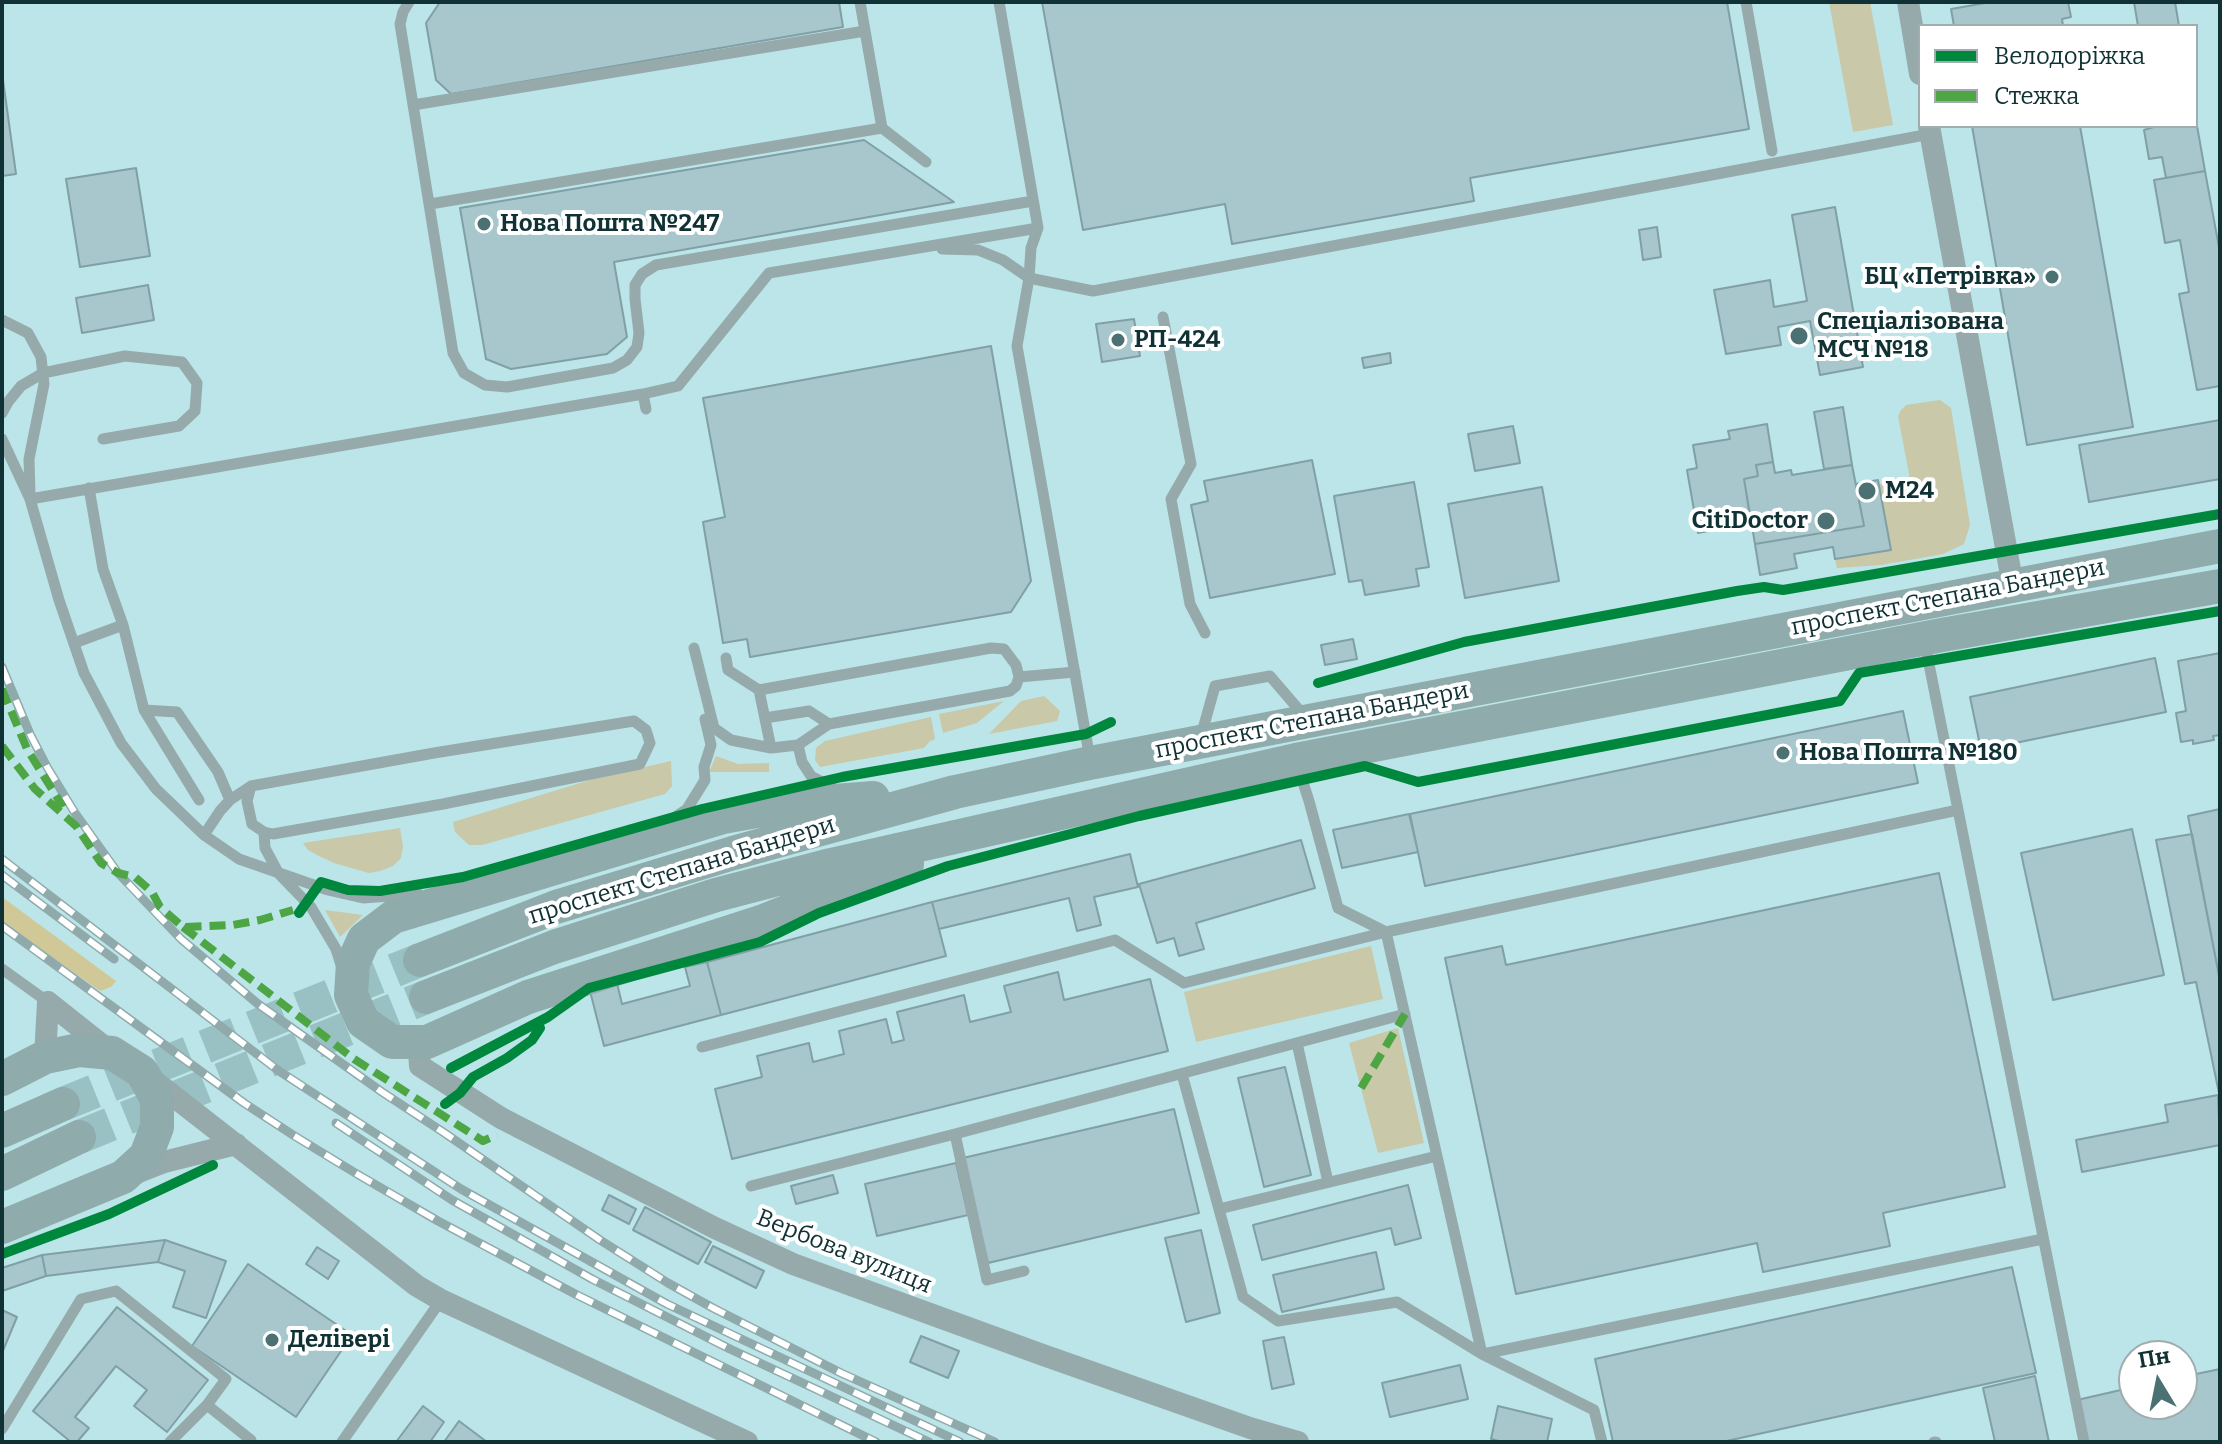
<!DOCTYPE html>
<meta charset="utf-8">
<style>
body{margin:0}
#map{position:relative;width:2222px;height:1444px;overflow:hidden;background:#bbe5e8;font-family:Bitter,serif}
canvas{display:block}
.frame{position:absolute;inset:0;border:4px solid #113234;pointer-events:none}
.legend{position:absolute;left:1918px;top:24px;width:280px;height:104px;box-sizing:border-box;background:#fff;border:2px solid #a0adae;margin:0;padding:10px 14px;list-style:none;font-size:24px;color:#113234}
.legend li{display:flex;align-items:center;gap:16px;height:40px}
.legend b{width:40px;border:2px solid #a0adae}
.north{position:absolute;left:2118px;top:1340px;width:80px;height:80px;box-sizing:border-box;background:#fff;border:2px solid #a0adae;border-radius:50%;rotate:350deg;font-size:22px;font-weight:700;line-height:32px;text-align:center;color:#113234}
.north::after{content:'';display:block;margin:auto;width:28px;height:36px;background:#4c7173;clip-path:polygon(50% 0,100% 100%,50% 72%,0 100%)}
</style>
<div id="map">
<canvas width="2222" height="1444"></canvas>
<div class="frame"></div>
<ul class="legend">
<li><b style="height:10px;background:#00873e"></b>Велодоріжка</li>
<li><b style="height:10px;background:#4da544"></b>Стежка</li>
</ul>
<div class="north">Пн</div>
</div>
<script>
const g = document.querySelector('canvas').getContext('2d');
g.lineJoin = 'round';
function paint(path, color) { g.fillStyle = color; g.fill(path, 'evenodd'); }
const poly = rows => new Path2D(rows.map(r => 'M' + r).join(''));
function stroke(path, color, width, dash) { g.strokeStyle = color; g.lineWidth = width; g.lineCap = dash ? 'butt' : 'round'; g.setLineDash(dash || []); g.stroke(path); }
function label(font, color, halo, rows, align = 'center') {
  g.font = font + ' Bitter,serif'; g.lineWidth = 8; g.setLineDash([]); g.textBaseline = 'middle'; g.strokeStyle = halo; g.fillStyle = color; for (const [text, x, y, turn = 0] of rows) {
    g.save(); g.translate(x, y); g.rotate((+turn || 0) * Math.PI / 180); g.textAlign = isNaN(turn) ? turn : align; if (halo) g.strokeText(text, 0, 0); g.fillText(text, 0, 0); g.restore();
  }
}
paint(poly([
 [1829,2,1870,2,1893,125,1853,132],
 [1940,400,1951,408,1970,525,1964,544,1943,554,1881,565,1837,568,1835,559,1890,550,1879,484,1910,479,1898,416,1901,410,1906,405],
 [1044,696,1060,711,1057,721,989,734,1021,701],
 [1004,701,977,723,943,733,939,714],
 [931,717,935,739,930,741,924,748,820,767,815,760,816,748,825,741],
 [716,756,738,764,769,763,769,772,709,772],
 [671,761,672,786,665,794,482,845,469,845,455,832,453,822,593,779],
 [400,828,403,847,401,858,393,866,380,871,369,873,334,863,317,855,308,850,303,843],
 [325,910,363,915,340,937],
 [1371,946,1383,999,1196,1042,1184,992],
 [1398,1028,1424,1143,1378,1153,1349,1043]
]), '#c9c8a8');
paint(poly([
 [2,897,116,981,111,987,100,991,2,922]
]), '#d0c897');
const building = poly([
 [440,2,839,2,843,27,451,94,436,80,426,23,440,2],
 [1042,2,1727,2,1749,129,1470,178,1474,201,1232,244,1225,204,1083,230,1042,2],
 [1991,2,2068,2,2071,17,2062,19,2063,26,1954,26,1951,9,1991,2],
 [2134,2,2175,2,2179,26,2138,26,2134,2],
 [2,73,16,174,2,176,2,73],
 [2196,120,2205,171,2166,178,2162,157,2149,159,2144,130,2157,126,2196,126,2196,120],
 [1972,126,2080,126,2133,427,2027,445,1972,126],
 [864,140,954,202,614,262,627,337,607,354,511,369,486,359,460,208,864,140],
 [136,168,150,256,80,267,66,179,136,168],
 [2205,171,2220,253,2220,386,2197,390,2179,294,2189,292,2180,240,2165,243,2154,180,2205,171],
 [1835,207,1863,367,1820,375,1810,321,1778,327,1781,345,1726,354,1714,290,1770,280,1774,307,1807,301,1792,215,1835,207],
 [1657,227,1661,257,1643,260,1639,230,1657,227],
 [148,285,154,320,82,333,76,298,148,285],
 [1134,319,1140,356,1102,362,1096,324,1134,319],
 [991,346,1031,581,1011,612,750,657,747,639,723,643,703,522,725,517,703,398,991,346],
 [1390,353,1391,363,1364,368,1362,358,1390,353],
 [1843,407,1852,465,1824,469,1814,412,1843,407],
 [2220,420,2220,479,2089,502,2079,445,2220,420],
 [1767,424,1773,462,1756,465,1758,476,1744,479,1751,523,1698,533,1687,470,1697,468,1693,445,1730,439,1728,431,1767,424],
 [1513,426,1520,463,1475,471,1468,434,1513,426],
 [1312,460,1335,574,1210,598,1191,505,1208,501,1204,481,1312,460],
 [1773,462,1775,473,1791,470,1792,475,1852,465,1864,526,1755,544,1744,479,1758,476,1756,465,1773,462],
 [1878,480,1891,550,1835,559,1833,547,1794,554,1797,568,1760,575,1755,544,1864,526,1856,484,1878,480],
 [1414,482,1429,567,1416,569,1419,586,1365,595,1362,580,1349,582,1334,496,1414,482],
 [1542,487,1559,581,1465,598,1448,504,1542,487],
 [1353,639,1357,659,1325,665,1321,645,1353,639],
 [2220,653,2220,735,2213,736,2214,740,2193,744,2193,740,2181,742,2176,713,2186,711,2178,661,2220,653],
 [2155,658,2166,712,1981,750,1970,697,2155,658],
 [1903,711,1918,783,1425,886,1410,814,1903,711],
 [2220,809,2220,981,2188,816,2220,809],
 [1409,814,1418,852,1342,868,1333,830,1409,814],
 [2132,829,2164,975,2053,1000,2021,853,2132,829],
 [2192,834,2220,981,2220,1098,2196,982,2185,984,2156,840,2192,834],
 [1301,840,1315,888,1196,923,1204,949,1179,956,1174,938,1157,943,1139,884,1301,840],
 [1130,854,1138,887,1094,897,1101,925,1077,931,1069,898,939,929,932,902,1130,854],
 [1939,873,2005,1187,1883,1213,1890,1246,1763,1272,1757,1243,1516,1294,1445,958,1502,946,1506,965,1939,873],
 [932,902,946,956,721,1015,707,962,932,902],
 [707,962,721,1015,604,1046,590,991,617,983,622,1004,690,986,685,967,707,962],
 [1058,972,1064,1000,1150,979,1168,1051,732,1159,715,1089,762,1077,757,1056,809,1043,813,1062,844,1054,839,1031,886,1019,892,1043,904,1040,897,1012,964,995,970,1022,1011,1012,1004,986,1058,972],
 [1285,1067,1311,1175,1264,1187,1238,1078,1285,1067],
 [2218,1095,2220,1145,2082,1172,2076,1140,2168,1122,2165,1105,2218,1095],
 [1174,1109,1199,1213,988,1263,963,1158,1174,1109],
 [956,1163,968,1215,877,1236,865,1184,956,1163],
 [833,1175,838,1193,796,1204,791,1186,833,1175],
 [1408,1185,1421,1238,1395,1245,1391,1228,1262,1260,1253,1225,1408,1185],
 [609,1195,636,1209,629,1224,602,1210,609,1195],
 [645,1207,711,1242,698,1264,633,1230,645,1207],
 [1201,1230,1220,1313,1186,1322,1165,1238,1201,1230],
 [165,1240,226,1261,206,1318,173,1307,185,1271,158,1262,165,1240],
 [165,1240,158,1262,46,1276,42,1255,165,1240],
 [713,1246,764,1271,756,1288,705,1262,713,1246],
 [317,1247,339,1261,328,1279,306,1264,317,1247],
 [1376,1252,1384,1289,1282,1312,1273,1275,1376,1252],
 [42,1255,46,1276,2,1291,2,1268,42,1255],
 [248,1264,352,1335,296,1417,192,1346,248,1264],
 [2012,1267,2036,1373,1722,1442,1613,1442,1595,1359,2012,1267],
 [117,1307,208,1380,167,1432,134,1406,147,1390,116,1366,75,1417,89,1428,77,1442,71,1442,33,1411,117,1307],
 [2,1310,17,1317,2,1353,2,1310],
 [921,1336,959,1351,948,1378,910,1362,921,1336],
 [1284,1337,1294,1384,1272,1389,1263,1341,1284,1337],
 [1460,1365,1468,1399,1390,1417,1382,1383,1460,1365],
 [2220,1369,2220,1442,2086,1442,2077,1400,2134,1387,2134,1404,2182,1404,2182,1377,2220,1369],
 [2035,1376,2049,1442,1995,1442,1983,1388,2035,1376],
 [423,1406,444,1422,430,1442,396,1442,423,1406],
 [1498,1406,1552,1419,1547,1442,1503,1442,1491,1439,1498,1406],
 [459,1421,487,1442,444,1442,459,1421]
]);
paint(building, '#a7c7cd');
stroke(building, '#80a0a5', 2);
stroke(poly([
 [63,1104,420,960],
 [79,1137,426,997]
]), '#99c1c4', 34, [34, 17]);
stroke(poly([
 [409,2,403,12,400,24,453,353,464,373,485,385,507,387,613,368,627,360,637,347,639,333,635,299,635,285,642,274,656,265,1033,201],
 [860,2,882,128,926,162],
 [999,2,1038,228,1031,248,1029,278,1017,346,1090,759],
 [1746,2,1772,151],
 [413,105,865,31],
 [430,204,882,128],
 [942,249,978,250,1003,260,1029,278,1093,291,1930,134],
 [1163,317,1191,464,1171,499,1190,604,1205,633],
 [2,320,28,333,41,357,44,384,29,459,30,495],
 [643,394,646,409],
 [2,413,8,402,21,386,43,373,125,356,182,362,197,383,195,411,179,426,103,439],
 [2,439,30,499,59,600,84,673,121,743,156,789,204,835,239,859,328,890,363,898,418,894],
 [30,499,643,394,678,386,769,273,1038,228],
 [123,625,144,710,177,712,218,772,230,800],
 [74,643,123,625,103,569,89,488],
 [1925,644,2084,1442],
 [694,648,714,728,731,740,771,748,798,745,829,724,1010,691,1016,686,1019,677,1016,665,1004,649,991,648,759,690,728,670,726,658],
 [1019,677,1075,672],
 [759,690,771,748],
 [144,710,199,800],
 [765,718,809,711,829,724],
 [1201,736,1215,686,1270,676,1306,718],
 [798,745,802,762,811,776,839,791],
 [1297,764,1309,801,1338,908,1386,932],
 [672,819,687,809,705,780,704,767,711,745,705,719],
 [264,832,265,848,279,874,311,907,336,949,342,968],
 [204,835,220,811,230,800,251,786,434,753,634,721,646,730,650,743,640,764,443,804,273,834,264,832,252,824,247,801,251,786],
 [1386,932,1482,1354],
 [2,969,48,1002],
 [1297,1043,1328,1182],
 [702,1047,1115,940,1184,983,1386,932,1958,810],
 [1182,1074,1243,1297,1278,1321,1397,1302,1482,1354,1594,1410,1602,1442],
 [955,1134,987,1280,1024,1271],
 [751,1186,955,1134,1405,1014],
 [1219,1209,1437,1156],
 [1483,1354,2043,1239],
 [2,1429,81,1299,116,1291,226,1379,207,1405],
 [170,1442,207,1405,251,1440],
 [342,1442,441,1300],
 [1934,1442,1936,1442]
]), '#96aaab', 11);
stroke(poly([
 [1908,2,1920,74],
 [1929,126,2013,586],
 [48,1002,111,1052],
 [427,1042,419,1052,420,1066,501,1118,715,1228,793,1264,1043,1355,1250,1428,1298,1442],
 [45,1057,48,1002],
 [149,1077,417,1286,441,1300,747,1442],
 [136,1173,164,1162,236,1144]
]), '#96aaab', 22);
stroke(poly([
 [873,798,796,804,723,817,393,917,364,939,353,963,351,995,363,1022,392,1042,427,1042,528,997,761,922,907,864],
 [420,960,556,907,733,853,955,792,1090,763,2220,546],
 [426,997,554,947,716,895,831,865,1296,760,1942,635,2220,586],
 [2,1079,45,1057,79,1050,112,1053,142,1072,157,1099,157,1127,146,1156,123,1177,2,1227],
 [2,1131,63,1104],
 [2,1174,79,1137]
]), '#8fabac', 34);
const rail = poly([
 [2,667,30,734,47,767,75,813,118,873,181,939,258,1004,382,1092,443,1132,600,1240,668,1283,713,1308,841,1373,995,1442],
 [2,859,279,1071,461,1189,667,1304,960,1442],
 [2,875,114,959],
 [2,926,244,1103,293,1135,357,1174,438,1221,577,1295,876,1442],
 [336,1123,452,1200,592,1279,730,1349,929,1442]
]);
stroke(rail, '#90aaac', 9);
stroke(rail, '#fff', 6, [18]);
stroke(poly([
 [2,689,27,749,63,807],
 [2,746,35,789,76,826,101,863,118,873,135,877,152,892,160,907,183,927,233,925,260,920,293,910],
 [183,927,354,1059,483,1141,497,1135],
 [1361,1088,1405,1014]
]), '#4da544', 8, [16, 8]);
stroke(poly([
 [1318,683,1464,642,1737,591,1764,587,1783,590,2220,514],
 [299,913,321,882,348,890,380,891,463,877,702,809,842,777,1086,734,1111,722],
 [451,1068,548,1017,589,988,760,942,819,913,948,866,1139,816,1365,766,1418,782,1840,701,1859,673,2220,611],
 [445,1104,460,1093,473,1077,507,1058,532,1040,540,1028],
 [2,1254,109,1214,213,1165]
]), '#00873e', 10);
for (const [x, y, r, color] of [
 [484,224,8,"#4c7173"],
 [2052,277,8,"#4c7173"],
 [1799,336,10,"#4c7173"],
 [1118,340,8,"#4c7173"],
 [1867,491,10,"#4c7173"],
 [1826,521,10,"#4c7173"],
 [1783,753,8,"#4c7173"],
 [272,1340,8,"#4c7173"]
]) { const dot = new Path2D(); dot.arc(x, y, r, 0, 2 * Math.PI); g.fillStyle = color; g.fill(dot); stroke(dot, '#fff', 3); }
label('bold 24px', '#113234', '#fff', [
 ["Нова Пошта №247",500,224],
 ["БЦ «Петрівка»",2036,277,"right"],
 ["Спеціалізована",1817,322],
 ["МСЧ №18",1817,350],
 ["РП-424",1134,340],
 ["М24",1885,491],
 ["CitiDoctor",1808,521,"right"],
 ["Нова Пошта №180",1799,753],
 ["Делівері",288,1340]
], 'left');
label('24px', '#113234', '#fff', [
 ["проспект Степана Бандери",1948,598,-11],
 ["проспект Степана Бандери",1312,721,-11],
 ["проспект Степана Бандери",682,871,-17],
 ["Вербова вулиця",844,1252,22]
]);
</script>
